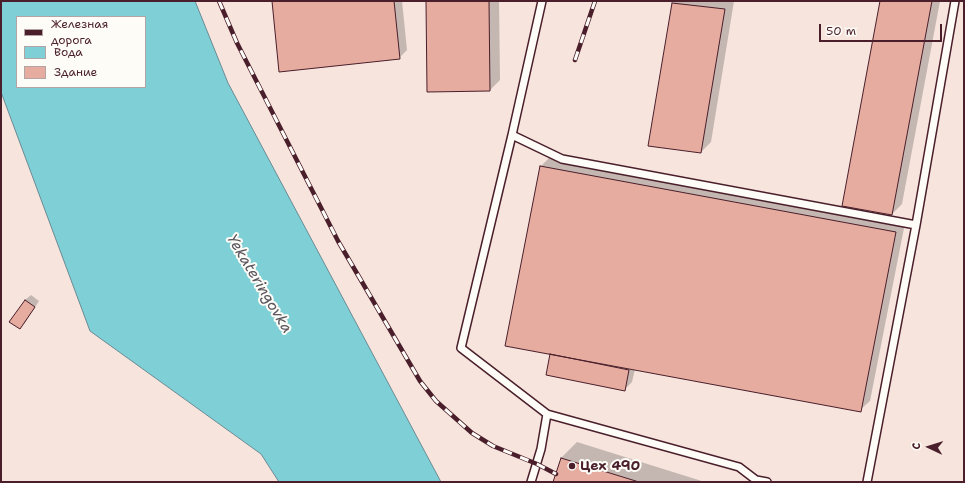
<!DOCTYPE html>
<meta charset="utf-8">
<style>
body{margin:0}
#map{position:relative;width:965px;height:483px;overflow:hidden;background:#fdfcf7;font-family:"Shantell Sans",sans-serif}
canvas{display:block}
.frame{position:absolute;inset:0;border:2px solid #4a1f2b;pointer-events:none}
.legend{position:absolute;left:16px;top:16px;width:130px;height:72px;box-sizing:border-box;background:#fdfcf7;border:1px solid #b5a4a5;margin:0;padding:5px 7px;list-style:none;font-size:12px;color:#4a1f2b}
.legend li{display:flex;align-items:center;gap:8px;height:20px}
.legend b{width:20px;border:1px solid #b5a4a5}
.north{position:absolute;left:909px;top:427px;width:40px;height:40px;-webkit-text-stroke:3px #fdfcf7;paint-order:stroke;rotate:274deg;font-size:11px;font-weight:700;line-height:16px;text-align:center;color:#4a1f2b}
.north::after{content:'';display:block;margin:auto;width:14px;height:18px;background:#4a1f2b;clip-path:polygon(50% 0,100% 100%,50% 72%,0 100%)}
.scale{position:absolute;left:819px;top:24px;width:123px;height:18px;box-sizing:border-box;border:2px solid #4a1f2b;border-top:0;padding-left:5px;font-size:12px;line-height:14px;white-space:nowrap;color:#4a1f2b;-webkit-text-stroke:3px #fdfcf7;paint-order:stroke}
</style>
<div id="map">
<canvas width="965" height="483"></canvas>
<div class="frame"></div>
<ul class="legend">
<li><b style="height:5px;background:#4a1f2b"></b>Железная дорога</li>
<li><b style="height:11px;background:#7fd0d6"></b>Вода</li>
<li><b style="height:11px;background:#e5ac9f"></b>Здание</li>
</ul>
<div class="north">С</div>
<div class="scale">50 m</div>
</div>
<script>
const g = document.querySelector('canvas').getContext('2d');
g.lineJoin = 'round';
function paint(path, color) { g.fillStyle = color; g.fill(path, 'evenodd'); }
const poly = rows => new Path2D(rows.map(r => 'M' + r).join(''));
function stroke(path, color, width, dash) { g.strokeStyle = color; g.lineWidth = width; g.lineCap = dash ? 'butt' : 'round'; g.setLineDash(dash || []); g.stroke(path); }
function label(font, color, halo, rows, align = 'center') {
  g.font = font + ' "Shantell Sans",sans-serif'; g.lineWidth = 4; g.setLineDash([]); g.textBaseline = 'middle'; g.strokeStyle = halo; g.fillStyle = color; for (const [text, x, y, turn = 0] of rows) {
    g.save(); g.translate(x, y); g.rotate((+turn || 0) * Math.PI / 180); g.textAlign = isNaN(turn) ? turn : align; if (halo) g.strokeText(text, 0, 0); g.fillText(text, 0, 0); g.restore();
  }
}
paint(poly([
 [195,1,964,1,964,482,441,482,228,83],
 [1,92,90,331,261,454,279,482,1,482]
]), '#f6e4dd');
const water = poly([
 [1,1,195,1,228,83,441,482,279,482,261,454,90,331,1,92,1,1],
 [17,17,145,17,145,87,17,87,17,17]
]);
paint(water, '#7fd0d6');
stroke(water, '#6a8992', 1);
paint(poly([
 [273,1,402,1,407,50,399,58],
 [427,1,499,1,500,80,490,90,428,91],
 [675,1,734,1,711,142,701,152,649,145,673,3],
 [881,1,940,1,902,204,892,214,844,205],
 [550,157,905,223,870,401,860,410,635,369,632,382,624,390,551,354,541,166],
 [31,295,39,301,25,323,19,328,11,322,25,300],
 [577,442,705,482,554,482,561,458]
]), '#0003');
const building = poly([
 [272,1,394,1,400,59,279,72,272,1],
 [426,1,489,1,490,91,427,92,426,1],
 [880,1,932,1,892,215,842,206,880,1],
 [672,3,725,9,701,153,648,146,672,3],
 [540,166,896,232,861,412,505,346,540,166],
 [25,300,35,307,20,329,9,322,25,300],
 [550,354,629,370,625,391,546,375,550,354],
 [561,458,639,482,553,482,561,458]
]);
paint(building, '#e5ac9f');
stroke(building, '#4a1f2b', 1);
const service = poly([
 [542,1,512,135,562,159,916,225],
 [512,135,461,348,547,414,541,449,531,482],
 [547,414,739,467,756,480],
 [755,482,756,480,767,482],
 [867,482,916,225,955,1]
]);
stroke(service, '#4a1f2b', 10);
stroke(service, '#fdfcf7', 7);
const rail = poly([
 [219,1,237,43,338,241,420,381,436,401,472,433,493,446,537,464,556,474],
 [575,60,595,1]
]);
stroke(rail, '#4a1f2b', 4.5);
stroke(rail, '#fdfcf7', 3, [9]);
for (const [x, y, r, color] of [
 [572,466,4,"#4a1f2b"]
]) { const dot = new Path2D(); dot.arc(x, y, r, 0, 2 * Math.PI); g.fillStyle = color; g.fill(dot); stroke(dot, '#fdfcf7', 1.5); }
label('bold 14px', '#4a1f2b', '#fdfcf7', [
 ["Цех 490",580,466]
], 'left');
label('italic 15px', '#5a545e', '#fdfcf7', [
 ["Yekateringovka",259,284,59]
]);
</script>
